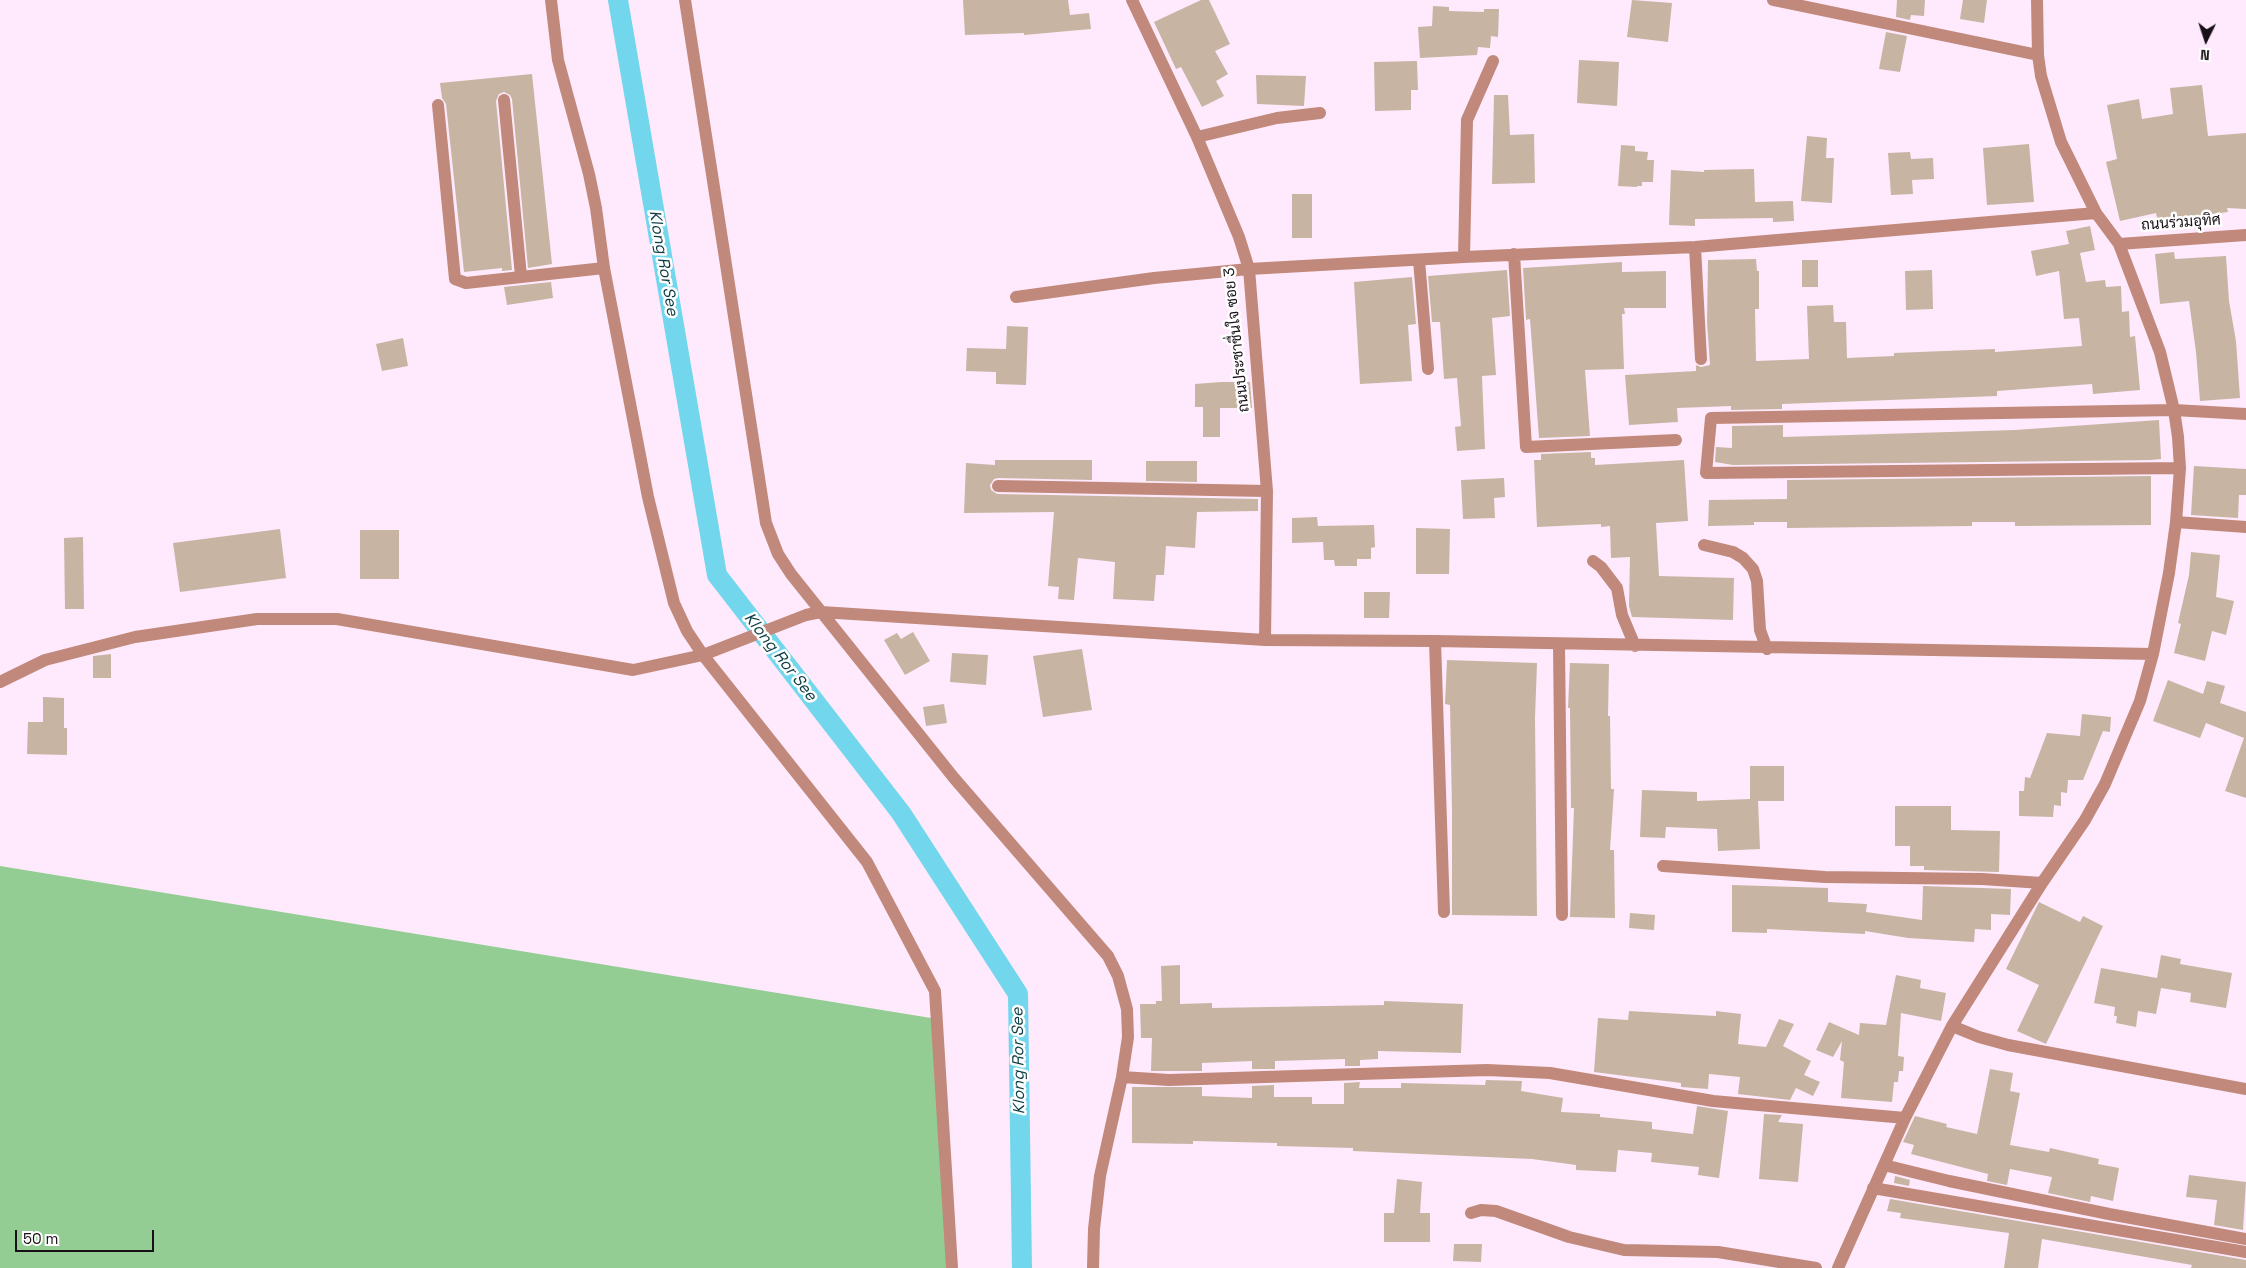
<!DOCTYPE html>
<meta charset="utf-8">
<style>
body{margin:0}
#map{position:relative;width:2246px;height:1268px;overflow:hidden;background:#feeafc;font-family:"Space Grotesk",sans-serif}
canvas{display:block}
.north{position:absolute;left:2181px;top:15px;width:50px;height:50px;-webkit-text-stroke:4px #fefefe;paint-order:stroke;rotate:184deg;font-size:14px;font-weight:700;line-height:20px;text-align:center;color:#171017}
.north::after{content:'';display:block;margin:auto;width:18px;height:22px;background:#171017;clip-path:polygon(50% 0,100% 100%,50% 72%,0 100%)}
.scale{position:absolute;left:15px;top:1230px;width:139px;height:22px;box-sizing:border-box;border:2px solid #171017;border-top:0;padding-left:6px;font-size:15px;line-height:18px;white-space:nowrap;color:#171017;-webkit-text-stroke:4px #fefefe;paint-order:stroke}
</style>
<div id="map">
<canvas width="2246" height="1268"></canvas>
<div class="north">N</div>
<div class="scale">50 m</div>
</div>
<script>
const g = document.querySelector('canvas').getContext('2d');
g.lineJoin = 'round';
function paint(path, color) { g.fillStyle = color; g.fill(path, 'evenodd'); }
const poly = rows => new Path2D(rows.map(r => 'M' + r).join(''));
function stroke(path, color, width, dash) { g.strokeStyle = color; g.lineWidth = width; g.lineCap = dash ? 'butt' : 'round'; g.setLineDash(dash || []); g.stroke(path); }
function label(font, color, halo, rows, align = 'center') {
  g.font = font + ' "Space Grotesk",Sarabun,sans-serif'; g.lineWidth = 5; g.setLineDash([]); g.textBaseline = 'middle'; g.strokeStyle = halo; g.fillStyle = color; for (const [text, x, y, turn = 0] of rows) {
    g.save(); g.translate(x, y); g.rotate((+turn || 0) * Math.PI / 180); g.textAlign = isNaN(turn) ? turn : align; if (halo) g.strokeText(text, 0, 0); g.fillText(text, 0, 0); g.restore();
  }
}
paint(poly([
 [0,866,937,1019,952,1268,0,1268]
]), '#94cd94');
stroke(poly([
 [618,0,717,575,901,813,1018,994,1022,1268]
]), '#72d7ec', 20);
paint(poly([
 [963,0,1068,0,1070,15,1089,13,1091,29,1024,35,1024,33,965,35],
 [1201,0,1209,0,1230,44,1215,51,1228,74,1216,81,1224,96,1202,107,1181,67,1176,69,1154,22],
 [1632,0,1672,3,1668,42,1627,37],
 [1897,0,1925,0,1924,16,1911,15,1910,20,1896,17],
 [1963,0,1987,0,1984,23,1960,19],
 [1433,6,1449,7,1449,11,1484,12,1484,9,1499,9,1498,37,1491,36,1490,48,1478,47,1477,55,1420,58,1418,27,1432,26],
 [1886,32,1907,36,1900,72,1879,69],
 [1579,60,1619,62,1617,106,1577,103],
 [1417,61,1418,90,1411,90,1411,110,1375,111,1374,62],
 [532,74,552,264,528,268,512,99,510,95,504,92,499,94,496,101,512,270,502,271,502,268,464,272,446,104,442,98,440,83],
 [1256,75,1306,76,1304,106,1257,104],
 [2202,85,2208,136,2246,133,2246,209,2227,208,2228,212,2158,222,2156,213,2120,221,2106,162,2117,159,2107,105,2139,99,2142,119,2173,114,2170,88],
 [1494,95,1508,95,1510,135,1534,134,1535,183,1492,184],
 [1807,136,1827,138,1826,158,1834,158,1832,203,1801,201],
 [2029,144,2034,202,1987,205,1983,148],
 [1621,145,1635,146,1635,151,1648,152,1647,160,1654,160,1653,182,1642,182,1642,186,1637,186,1637,187,1618,186],
 [1910,152,1911,159,1933,158,1934,179,1912,180,1913,194,1891,195,1888,153],
 [1754,169,1755,202,1793,201,1794,221,1773,222,1773,218,1695,219,1695,226,1669,225,1671,170,1704,172,1704,170],
 [1292,194,1312,194,1312,238,1292,238],
 [2090,226,2095,250,2080,253,2086,282,2105,280,2106,287,2121,286,2122,312,2129,311,2130,337,2135,336,2140,390,2093,394,2092,384,1997,391,1997,396,1782,404,1782,409,1731,410,1731,406,1677,408,1678,422,1629,425,1625,375,1696,371,1696,365,1701,367,1710,365,1707,322,1708,260,1756,259,1757,271,1759,271,1759,309,1755,309,1756,361,1809,359,1807,306,1833,305,1834,322,1846,322,1847,358,1894,356,1894,353,1995,349,1995,352,2082,346,2079,318,2064,319,2059,271,2036,276,2031,251,2069,244,2066,231],
 [2174,252,2175,259,2226,256,2229,301,2236,341,2240,398,2200,401,2196,352,2189,301,2160,304,2155,254],
 [1802,260,1818,260,1818,287,1802,287],
 [1622,262,1622,272,1666,271,1666,308,1624,308,1625,314,1622,314,1624,369,1585,370,1590,436,1539,438,1530,319,1526,320,1523,268],
 [1507,270,1510,316,1492,318,1496,375,1482,376,1485,449,1457,451,1455,427,1461,426,1457,378,1444,379,1440,322,1432,322,1428,276],
 [1932,270,1933,309,1906,310,1905,271],
 [1412,277,1416,324,1408,325,1412,381,1360,384,1354,282],
 [551,282,553,298,507,305,504,287],
 [1007,326,1028,327,1026,385,996,384,996,372,966,371,967,348,1006,349],
 [403,338,408,366,382,371,376,344],
 [1221,382,1250,382,1252,408,1220,408,1220,437,1203,437,1203,407,1195,407,1195,384],
 [2159,420,2161,459,2151,460,1733,465,1715,462,1716,447,1732,448,1732,426,1783,425,1783,437,2015,430],
 [1591,452,1591,458,1595,458,1595,465,1684,460,1688,521,1656,523,1659,576,1734,578,1733,620,1632,617,1629,606,1630,557,1611,558,1610,526,1601,527,1601,524,1537,527,1534,460,1541,460,1541,454],
 [995,460,1092,460,1092,480,998,478,994,479,990,485,991,490,997,494,1258,499,1258,511,1197,512,1195,548,1166,546,1164,575,1156,575,1154,601,1113,599,1115,562,1078,558,1074,600,1058,599,1059,587,1048,586,1054,512,964,513,966,463,995,465],
 [1146,461,1197,461,1197,482,1146,481],
 [2194,466,2246,469,2246,495,2239,495,2238,518,2191,515],
 [2151,476,2151,525,2015,526,2015,522,1972,522,1972,526,1787,528,1787,522,1754,522,1754,525,1708,526,1709,500,1787,499,1787,480],
 [1504,478,1505,497,1494,498,1495,518,1463,519,1461,480],
 [1317,517,1318,526,1374,525,1375,547,1371,548,1371,559,1357,559,1357,566,1335,566,1334,560,1324,560,1323,542,1292,543,1292,518],
 [1416,528,1450,529,1449,574,1416,574],
 [280,529,286,578,180,592,173,543],
 [360,530,399,530,399,579,360,579],
 [83,537,84,609,65,609,64,538],
 [2191,552,2220,555,2216,597,2234,601,2226,635,2212,631,2205,661,2174,653,2181,624,2178,623,2189,575],
 [1364,592,1390,592,1389,618,1364,618],
 [913,632,930,661,905,675,884,640,897,633,901,639],
 [1082,649,1092,710,1043,717,1033,656],
 [952,653,988,655,986,685,950,682],
 [111,654,111,678,93,678,93,656],
 [1447,660,1537,663,1535,718,1537,916,1452,915,1452,810,1450,705,1445,704],
 [1570,663,1609,664,1608,716,1610,716,1611,789,1614,789,1610,850,1614,850,1615,918,1570,917,1574,808,1571,808,1570,708,1568,708],
 [2168,680,2203,694,2207,681,2225,686,2220,703,2246,712,2246,798,2225,791,2244,738,2206,723,2200,738,2153,721],
 [43,697,64,698,64,728,67,728,67,755,27,754,28,722,43,722],
 [944,704,947,723,926,726,923,707],
 [2082,714,2111,717,2110,732,2103,731,2083,780,2068,780,2067,793,2061,792,2061,806,2054,805,2053,817,2019,816,2019,791,2024,791,2025,777,2030,778,2047,733,2080,736],
 [1750,766,1784,766,1784,801,1758,801,1760,849,1718,851,1717,829,1666,827,1665,838,1640,837,1642,790,1697,792,1697,801,1750,799],
 [1895,806,1951,806,1951,830,2000,831,1999,872,1924,870,1924,866,1910,866,1910,846,1895,846],
 [1732,885,1828,888,1828,902,1867,904,1866,912,1922,920,1923,886,2011,889,2010,915,1991,914,1991,930,1975,929,1974,942,1908,938,1865,931,1865,934,1767,929,1767,933,1732,932],
 [2039,902,2080,922,2083,916,2103,926,2046,1044,2017,1031,2039,985,2006,969],
 [1630,913,1655,915,1654,930,1629,928],
 [2161,955,2181,959,2180,964,2232,973,2226,1008,2190,1002,2191,993,2161,988,2156,1014,2138,1011,2136,1027,2116,1023,2117,1016,2114,1016,2115,1007,2094,1003,2101,968,2157,978],
 [1180,965,1180,1004,1212,1003,1212,1008,1384,1005,1384,1001,1463,1004,1461,1053,1378,1051,1378,1059,1360,1060,1360,1066,1345,1066,1345,1059,1275,1061,1275,1069,1252,1069,1252,1061,1202,1063,1202,1071,1151,1071,1152,1038,1141,1038,1140,1004,1156,1004,1156,1001,1162,1001,1161,966],
 [1896,975,1921,980,1920,988,1946,993,1941,1021,1901,1013,1898,1056,1904,1057,1903,1071,1899,1071,1898,1082,1894,1082,1892,1102,1841,1098,1844,1062,1840,1060,1842,1041,1833,1057,1816,1050,1829,1022,1859,1035,1860,1023,1886,1025],
 [1629,1011,1716,1016,1716,1011,1741,1014,1738,1044,1766,1047,1779,1019,1794,1024,1783,1046,1811,1061,1804,1075,1820,1082,1813,1096,1796,1088,1790,1100,1738,1094,1740,1077,1709,1074,1708,1089,1681,1087,1681,1083,1594,1072,1598,1018,1628,1020],
 [1990,1069,2013,1073,2010,1091,2020,1093,2010,1145,2049,1152,2050,1148,2099,1159,2098,1164,2119,1168,2113,1201,2091,1196,2090,1202,2048,1193,2052,1177,2010,1169,2007,1185,1987,1181,1988,1174,1911,1154,1914,1145,1903,1142,1915,1116,1947,1124,1946,1127,1977,1134],
 [1486,1080,1522,1081,1521,1091,1563,1098,1561,1112,1600,1114,1600,1117,1652,1122,1652,1129,1693,1134,1697,1106,1728,1111,1719,1178,1698,1175,1699,1167,1651,1162,1652,1153,1618,1150,1616,1172,1576,1170,1576,1165,1532,1159,1353,1151,1353,1148,1277,1146,1277,1143,1193,1141,1193,1144,1132,1143,1132,1087,1202,1087,1202,1096,1252,1098,1252,1086,1274,1085,1274,1097,1312,1097,1312,1104,1344,1104,1344,1083,1360,1082,1359,1088,1401,1088,1401,1083,1485,1085],
 [1764,1114,1782,1115,1778,1122,1803,1124,1798,1182,1759,1179],
 [2189,1175,2246,1182,2243,1230,2214,1225,2217,1200,2186,1197],
 [1895,1176,1910,1180,1909,1186,1894,1183],
 [1397,1179,1422,1182,1420,1213,1430,1213,1430,1242,1384,1242,1384,1213,1394,1213],
 [1890,1199,2246,1260,2246,1268,2191,1268,2192,1265,2042,1239,2038,1268,2004,1268,2009,1233,1900,1218,1901,1213,1887,1211],
 [1454,1244,1482,1244,1481,1262,1453,1261]
]), '#c8b4a3');
stroke(poly([
 [551,0,558,60,589,174,596,208,604,268,648,497,674,603,687,631,703,655,867,862,935,991,952,1268],
 [685,0,766,523,778,554,791,574,954,778,1108,956,1118,976,1127,1009,1128,1037,1122,1077,1100,1176,1094,1229,1093,1268],
 [1132,0,1197,137,1239,237,1249,269,1267,491,1265,640],
 [1773,0,2038,55],
 [504,100,521,276],
 [438,105,455,279,466,283,604,268],
 [1197,137,1277,118,1320,113],
 [2119,244,2246,235],
 [1695,247,1701,359],
 [1514,254,1526,447,1676,440],
 [1464,257,1467,120,1493,61],
 [1419,260,1428,369],
 [1016,297,1154,278,1249,269,1464,257,1695,247,2096,213],
 [2180,468,1706,473,1711,418,2174,410,2246,414],
 [998,486,1267,491],
 [2176,522,2246,527],
 [1704,545,1733,552,1743,558,1753,569,1757,581,1760,630,1767,649],
 [1593,561,1601,567,1617,588,1622,615,1635,646],
 [1435,641,1444,912],
 [1559,645,1562,915],
 [0,682,45,660,135,637,257,619,337,619,633,670,703,655,806,615,821,612,1265,640,1435,641,2153,654],
 [1663,866,1825,877,1982,879,2042,883],
 [1952,1026,1979,1037,2008,1045,2246,1089],
 [1122,1077,1169,1080,1487,1070,1550,1073,1713,1101,1905,1118],
 [1884,1165,1949,1181,2109,1214,2246,1239],
 [1873,1188,2246,1252],
 [1471,1213,1481,1210,1496,1211,1569,1237,1624,1250,1718,1252,1816,1268],
 [1838,1268,1905,1118,1952,1026,2042,883,2085,820,2105,784,2140,701,2153,654,2169,573,2176,522,2180,468,2178,437,2174,410,2160,352,2119,244,2096,213,2061,142,2041,76,2038,55,2037,0]
]), '#c1897b', 12);
label('15px', '#171017', '#fefefe', [
 ["ถนนร่วมอุทิศ",2181,223,-4],
 ["ถนนประชาชื่นใจ ซอย 3",1237,340,-96]
]);
label('italic 16px', '#0b3c44', '#fefefe', [
 ["Klong Ror See",663,263,80],
 ["Klong Ror See",780,657,52],
 ["Klong Ror See",1019,1061,-91]
]);
</script>
